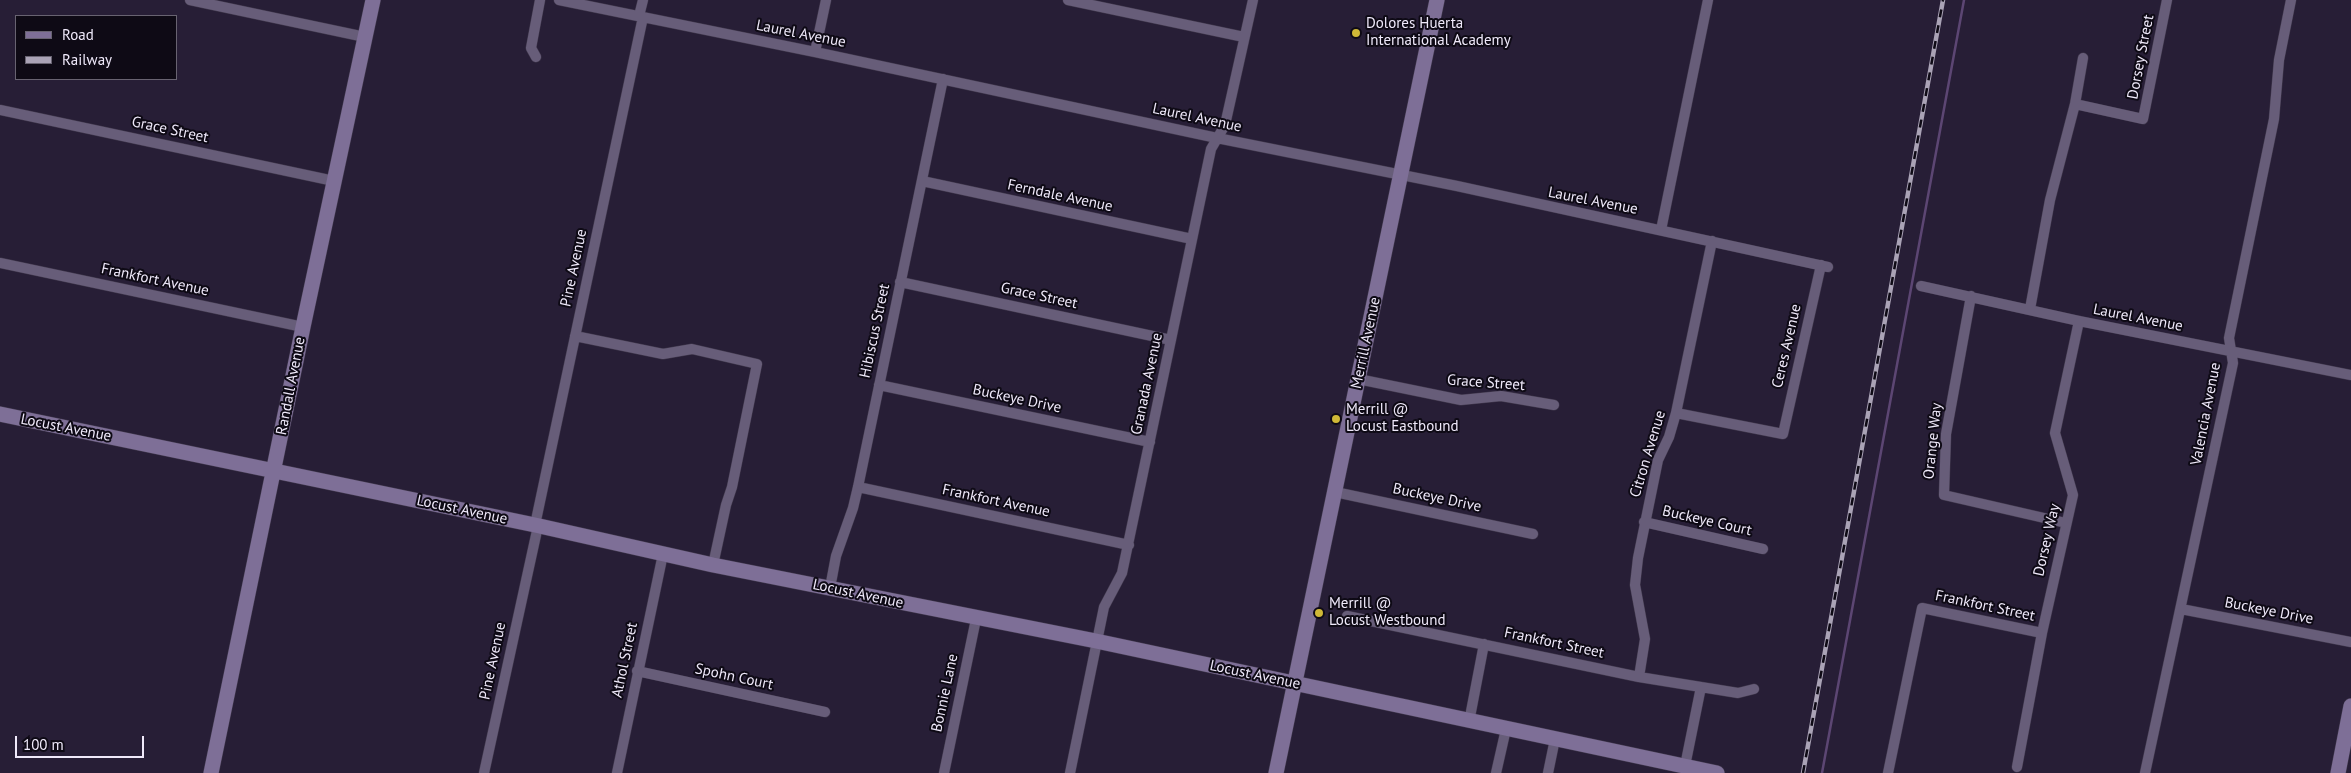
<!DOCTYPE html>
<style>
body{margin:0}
#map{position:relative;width:2351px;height:773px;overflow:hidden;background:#271e36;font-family:"PT Sans",sans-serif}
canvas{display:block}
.legend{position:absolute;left:15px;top:15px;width:162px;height:65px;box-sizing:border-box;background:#0e0a15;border:1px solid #686371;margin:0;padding:6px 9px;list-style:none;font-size:15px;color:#efe9fa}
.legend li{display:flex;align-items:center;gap:10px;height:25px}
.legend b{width:25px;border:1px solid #686371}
.scale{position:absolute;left:15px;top:736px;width:129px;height:22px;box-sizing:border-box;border:2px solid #efe9fa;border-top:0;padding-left:6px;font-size:15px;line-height:18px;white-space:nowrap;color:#efe9fa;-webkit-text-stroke:4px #0e0a15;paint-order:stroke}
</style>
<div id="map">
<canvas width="2351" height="773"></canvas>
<ul class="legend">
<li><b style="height:6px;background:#7e6f97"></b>Road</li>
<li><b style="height:6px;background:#aaa3b6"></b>Railway</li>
</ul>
<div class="scale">100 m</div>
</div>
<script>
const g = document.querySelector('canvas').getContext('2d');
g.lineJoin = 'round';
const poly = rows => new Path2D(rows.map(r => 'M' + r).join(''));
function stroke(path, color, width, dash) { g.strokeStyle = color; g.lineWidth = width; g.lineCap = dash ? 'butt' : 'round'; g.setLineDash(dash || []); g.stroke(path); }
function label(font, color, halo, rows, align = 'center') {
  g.font = font + ' "PT Sans",sans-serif'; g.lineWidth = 4; g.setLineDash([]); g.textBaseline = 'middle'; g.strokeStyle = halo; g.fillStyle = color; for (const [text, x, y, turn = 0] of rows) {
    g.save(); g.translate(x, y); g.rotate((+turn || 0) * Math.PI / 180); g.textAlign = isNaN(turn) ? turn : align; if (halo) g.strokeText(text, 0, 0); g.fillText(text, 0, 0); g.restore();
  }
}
stroke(poly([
 [1822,773,1964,0]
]), '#5c4673', 2.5);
const street = poly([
 [190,0,365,37],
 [559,0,815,52,1217,138,1457,186,1828,267],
 [1068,0,1244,37],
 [639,16,643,0],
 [815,52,826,0],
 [536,57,531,48,540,0],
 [2075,104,2143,119,2167,0],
 [0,110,334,181],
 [922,181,1192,239],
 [1661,230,1708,0],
 [0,263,303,327],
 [900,282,1171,340],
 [1921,286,2079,321,2351,375],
 [1971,296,1946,434,1944,495,2066,523],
 [2030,309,2050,200,2075,104,2083,58],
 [575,336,663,354,692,349,757,364,732,487,726,505,713,565],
 [1358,379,1461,400,1501,396,1554,405],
 [879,385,1150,442],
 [1676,413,1783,434,1821,265],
 [858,487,1129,545],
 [1335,492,1533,534],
 [1644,522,1763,549],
 [535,525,643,17],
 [830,588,836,556,853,508,858,487,943,79],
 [2181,609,2351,642],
 [1347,616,1639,677,1738,693,1754,689],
 [637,671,825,712],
 [1639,677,1645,639,1635,585,1638,558,1658,460,1669,437,1676,413,1712,241],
 [1469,722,1484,644],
 [1685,766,1701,687],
 [2017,767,2042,633,2073,495,2055,433,2079,321],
 [484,773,538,526],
 [617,773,663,554],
 [944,773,976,619],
 [1070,773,1104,607,1122,573,1211,149,1225,125,1253,0],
 [1496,773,1506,729],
 [1548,773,1555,739],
 [1888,773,1922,608,2042,633],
 [2145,773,2233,363,2229,338,2274,119,2279,60,2291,0]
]);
const secondary = poly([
 [0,414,535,525,713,565,1096,641,1717,773],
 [211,773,303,327,373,0],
 [1276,773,1437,0],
 [2338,773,2351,706]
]);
stroke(street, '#41394d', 11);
stroke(secondary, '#41394d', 16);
stroke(street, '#675d79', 10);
stroke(secondary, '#7e6f97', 15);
const rail = poly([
 [1803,773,1943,0]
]);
stroke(rail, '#aaa3b6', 4.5);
stroke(rail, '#0e0a15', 2.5, [8]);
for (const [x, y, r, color] of [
 [1356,33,5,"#cfb837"],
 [1336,419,5,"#cfb837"],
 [1319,613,5,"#cfb837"]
]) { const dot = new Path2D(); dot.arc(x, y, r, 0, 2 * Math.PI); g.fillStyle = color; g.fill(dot); stroke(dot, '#0e0a15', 2); }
label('15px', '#efe9fa', '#0e0a15', [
 ["Dolores Huerta",1366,24],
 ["International Academy",1366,41],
 ["Merrill @",1346,410],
 ["Locust Eastbound",1346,427],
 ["Merrill @",1329,604],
 ["Locust Westbound",1329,621]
], 'left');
label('15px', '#efe9fa', '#0e0a15', [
 ["Laurel Avenue",801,34,11],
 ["Dorsey Street",2141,57,-79],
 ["Laurel Avenue",1197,118,12],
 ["Grace Street",170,130,12],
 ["Ferndale Avenue",1060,196,12],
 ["Laurel Avenue",1593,201,11],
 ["Pine Avenue",574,268,-78],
 ["Frankfort Avenue",155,280,12],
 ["Grace Street",1039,296,12],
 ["Laurel Avenue",2138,318,11],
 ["Hibiscus Street",875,331,-78],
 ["Merrill Avenue",1366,343,-78],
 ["Ceres Avenue",1787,346,-77],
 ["Grace Street",1486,383,4],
 ["Granada Avenue",1147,384,-78],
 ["Randall Avenue",291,386,-79],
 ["Buckeye Drive",1017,399,12],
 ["Valencia Avenue",2206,414,-79],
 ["Locust Avenue",66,428,11],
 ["Orange Way",1933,441,-84],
 ["Citron Avenue",1648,454,-73],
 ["Buckeye Drive",1437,498,12],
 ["Frankfort Avenue",996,501,12],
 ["Locust Avenue",462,510,12],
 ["Buckeye Court",1707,521,13],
 ["Dorsey Way",2047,540,-77],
 ["Locust Avenue",858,594,12],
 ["Frankfort Street",1985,606,12],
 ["Buckeye Drive",2269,611,11],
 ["Frankfort Street",1554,643,12],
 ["Athol Street",625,660,-78],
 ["Pine Avenue",493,661,-78],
 ["Locust Avenue",1255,675,12],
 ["Spohn Court",734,677,12],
 ["Bonnie Lane",945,693,-78]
]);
</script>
